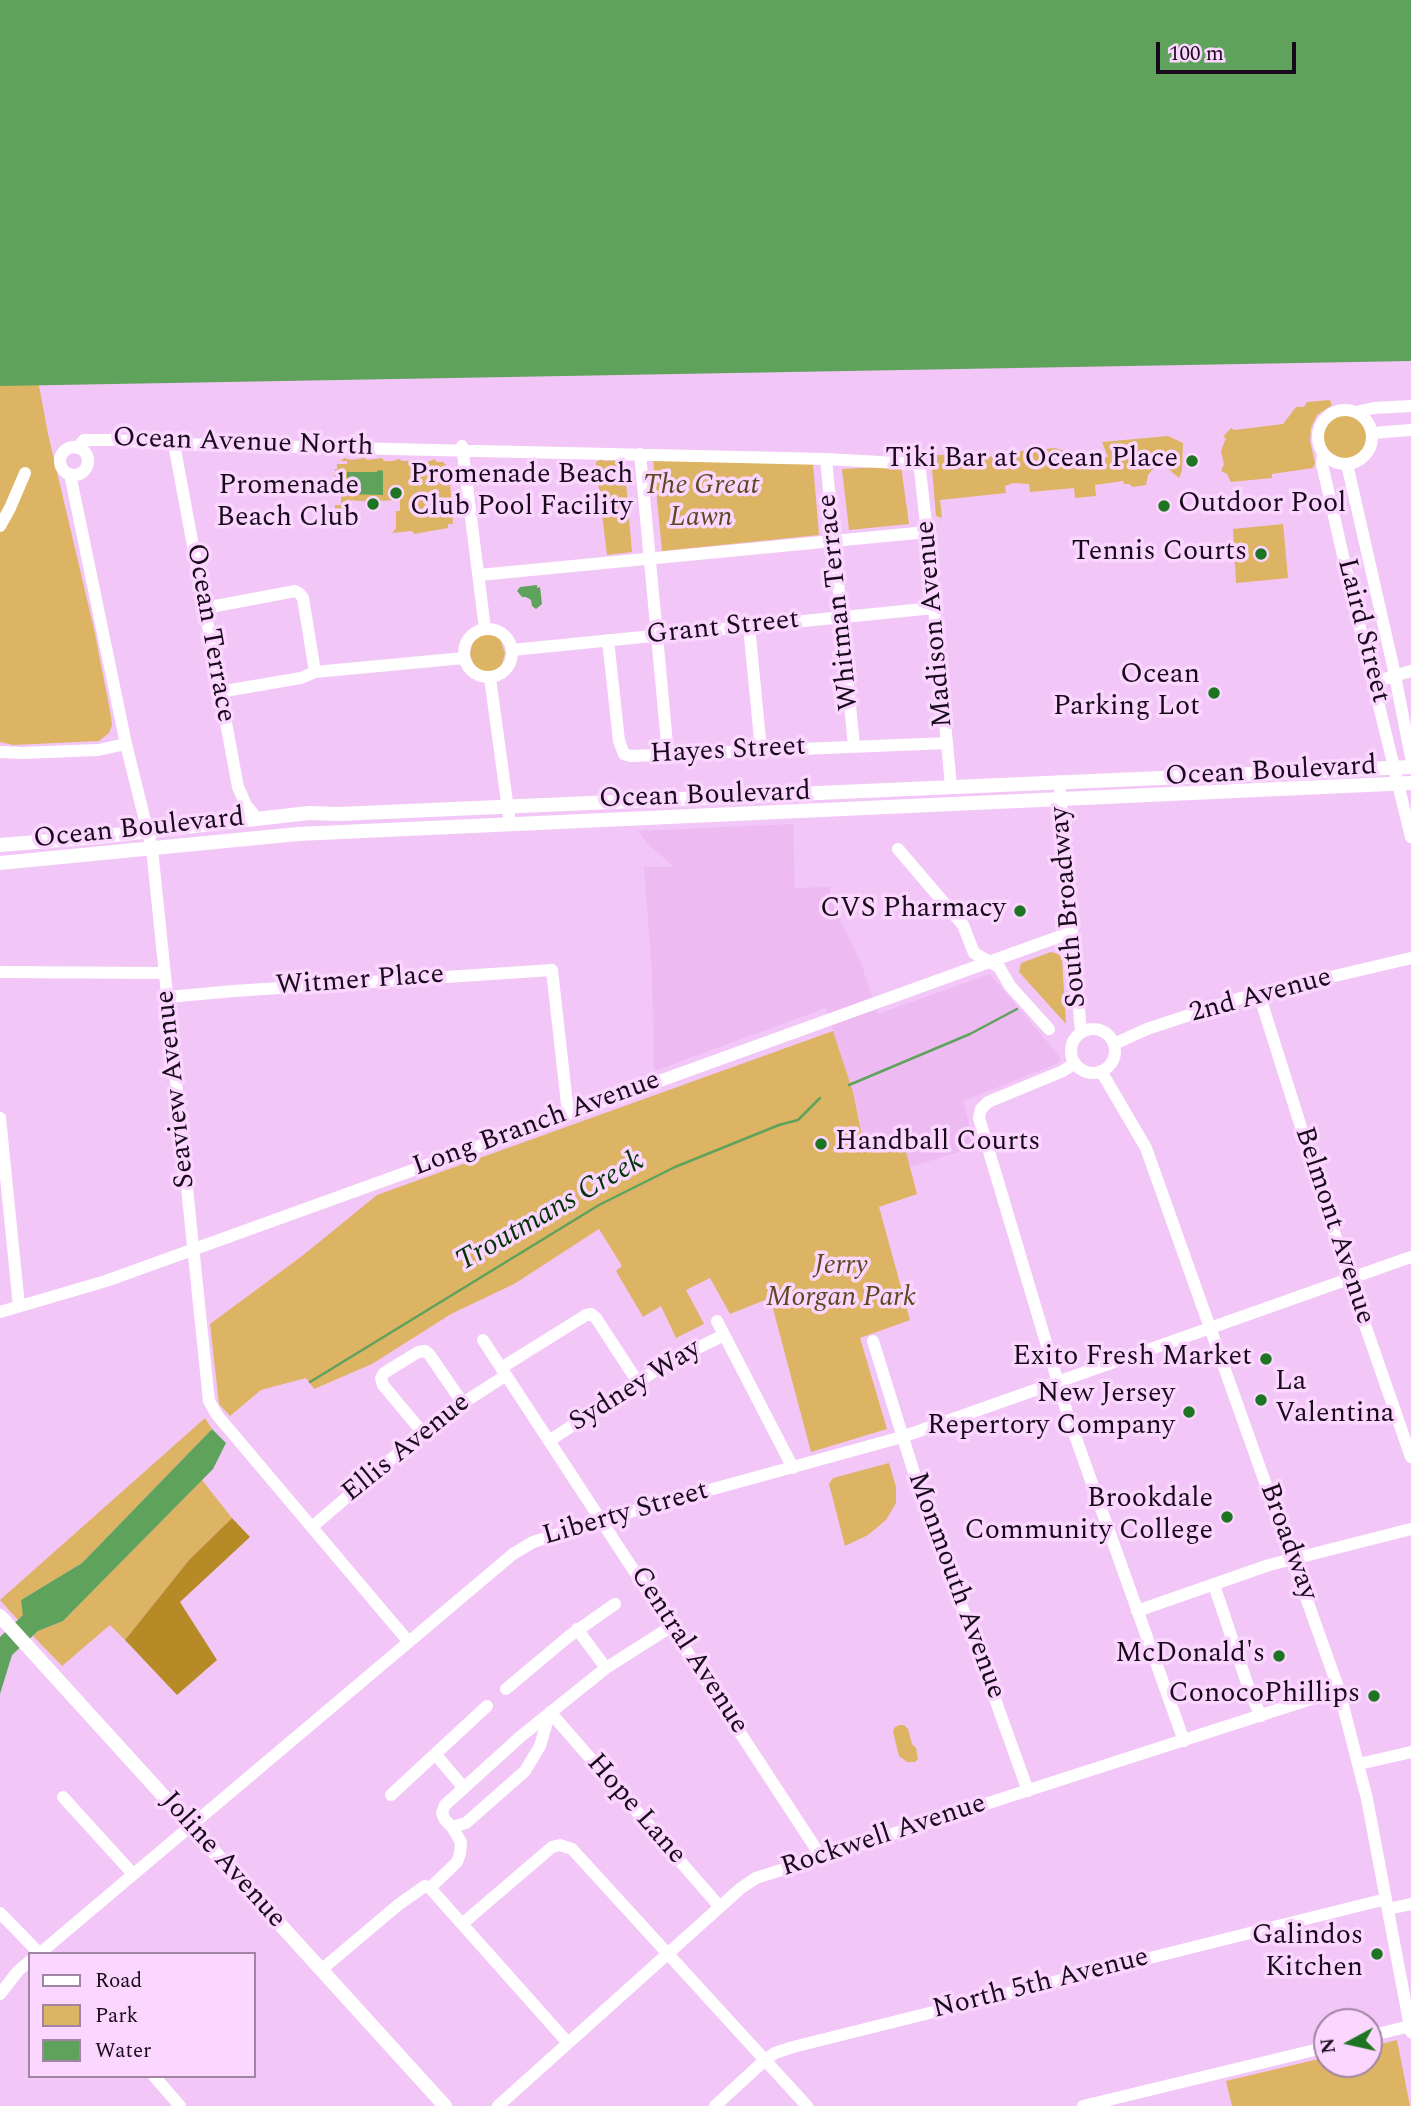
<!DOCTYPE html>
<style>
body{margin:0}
#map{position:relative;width:1411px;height:2106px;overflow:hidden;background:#f3c6f8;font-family:Spectral,serif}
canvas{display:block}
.legend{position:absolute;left:28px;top:1952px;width:228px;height:126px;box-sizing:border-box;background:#fbd6ff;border:2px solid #a184a4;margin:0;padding:9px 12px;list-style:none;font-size:21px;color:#190a1b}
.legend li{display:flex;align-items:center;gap:14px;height:35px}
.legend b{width:35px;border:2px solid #a184a4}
.north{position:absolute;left:1313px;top:2008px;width:70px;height:70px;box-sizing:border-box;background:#fbd6ff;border:2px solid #a184a4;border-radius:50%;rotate:262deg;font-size:19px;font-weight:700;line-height:28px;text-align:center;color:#190a1b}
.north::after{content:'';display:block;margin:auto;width:24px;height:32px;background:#1e7521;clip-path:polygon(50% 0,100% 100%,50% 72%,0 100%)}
.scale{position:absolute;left:1156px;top:42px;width:140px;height:32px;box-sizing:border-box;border:4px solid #190a1b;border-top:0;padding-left:9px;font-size:21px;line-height:24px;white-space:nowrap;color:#190a1b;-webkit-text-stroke:5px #fbd6ff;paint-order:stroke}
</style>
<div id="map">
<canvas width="1411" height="2106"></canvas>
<ul class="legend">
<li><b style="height:9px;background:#fff"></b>Road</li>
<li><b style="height:19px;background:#dcb463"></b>Park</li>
<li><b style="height:19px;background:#5ea25c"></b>Water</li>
</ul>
<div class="north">N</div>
<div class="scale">100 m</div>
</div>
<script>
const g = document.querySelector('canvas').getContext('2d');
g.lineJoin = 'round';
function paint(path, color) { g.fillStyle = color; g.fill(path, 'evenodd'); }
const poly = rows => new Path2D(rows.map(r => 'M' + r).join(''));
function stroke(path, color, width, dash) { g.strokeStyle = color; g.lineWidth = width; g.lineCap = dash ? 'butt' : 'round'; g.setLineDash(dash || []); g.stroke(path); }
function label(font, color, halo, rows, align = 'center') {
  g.font = font + ' Spectral,serif'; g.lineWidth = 7; g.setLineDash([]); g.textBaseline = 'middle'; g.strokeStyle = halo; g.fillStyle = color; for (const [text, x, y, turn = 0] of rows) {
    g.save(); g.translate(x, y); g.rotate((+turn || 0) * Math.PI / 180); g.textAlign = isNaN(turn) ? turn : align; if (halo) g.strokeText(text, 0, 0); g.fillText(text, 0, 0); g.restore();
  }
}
paint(poly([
 [793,824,795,888,830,887,831,901,861,963,878,1014,990,974,1060,1057,1059,1063,963,1101,975,1147,910,1167,902,1137,865,1145,853,1092,826,1008,654,1071,652,972,644,867,674,867,649,845,638,831]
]), '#edbaf1');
paint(poly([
 [29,331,48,434,94,629,111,716,112,725,109,733,99,741,13,745,0,742,0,336],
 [1330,400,1332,405,1317,415,1311,428,1310,441,1315,463,1313,468,1272,474,1272,478,1231,482,1227,474,1221,471,1224,464,1221,451,1226,438,1223,437,1231,428,1234,430,1283,424,1296,407,1304,407,1307,402],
 '1323 437a22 22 0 1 1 44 0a22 22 0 1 1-44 0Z',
 [1168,436,1183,443,1182,471,1179,478,1159,461,1148,475,1146,485,1133,487,1129,484,1124,484,1123,481,1095,485,1096,496,1075,498,1074,488,1030,492,1029,484,1013,483,1005,486,1006,493,940,500,942,518,936,516,931,457,933,455,983,455,999,458,1022,451,1055,448,1079,456,1091,452,1097,459,1108,457,1102,442],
 [344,458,351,460,365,458,367,460,382,458,384,461,393,461,399,459,402,461,410,461,413,459,428,462,434,459,437,462,443,462,449,468,453,524,448,524,448,528,414,534,412,531,392,533,396,528,396,511,400,511,400,500,375,501,374,502,346,500,346,509,335,509,335,505,341,505,341,488,334,486,335,469,337,469,337,464,347,464,347,461,341,461],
 [602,459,604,461,624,460,632,552,607,555,596,465,596,462],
 [653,459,813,464,819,535,662,551],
 [901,466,909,524,849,530,842,469],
 [1283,524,1288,578,1236,583,1233,529],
 [485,633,493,633,500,639,505,653,501,668,489,674,476,669,470,655,472,643,477,636],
 [1051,952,1059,954,1062,959,1066,1024,1019,972,1021,963],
 [833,1031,853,1092,864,1145,902,1137,917,1194,879,1207,910,1320,860,1338,887,1429,811,1452,772,1305,775,1296,730,1314,710,1278,686,1290,704,1324,676,1338,661,1306,643,1317,616,1271,622,1266,599,1229,514,1284,451,1314,372,1364,314,1389,306,1378,261,1390,230,1416,219,1404,210,1324,302,1256,377,1195],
 [205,1418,212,1429,82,1563,21,1600,24,1615,18,1620,0,1600],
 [889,1463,896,1487,896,1503,886,1520,868,1535,845,1546,829,1484,833,1478],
 [202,1480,232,1518,189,1560,125,1640,110,1625,62,1666,33,1636,38,1631,63,1621],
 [899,1725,904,1725,908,1729,912,1744,916,1748,918,1759,915,1762,907,1762,899,1756,893,1732,894,1728],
 [1397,2040,1410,2106,1232,2106,1226,2081,1327,2057,1327,2064,1369,2064,1369,2047]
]), '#dcb463');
paint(poly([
 [232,1518,250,1537,180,1602,217,1660,177,1695,125,1640,189,1560]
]), '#b68b27');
paint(poly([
 [0,0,1411,0,1411,361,0,386],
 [378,470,383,471,383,495,347,494,347,472,377,472],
 [537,585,537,588,540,587,542,604,536,609,532,606,531,600,526,597,522,597,517,591,520,587],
 [212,1429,226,1443,213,1469,63,1621,38,1631,12,1655,0,1694,0,1637,23,1615,21,1600,82,1563]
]), '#5ea25c');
stroke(poly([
 [849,1085,970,1034,1017,1009],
 [310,1382,599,1205,675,1167,779,1125,798,1120,820,1098]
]), '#5ea25c', 2.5);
stroke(poly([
 '1318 437a27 27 0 1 1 54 0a27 27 0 1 1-54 0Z',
 [1356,412,1374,408,1411,406],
 [1372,433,1411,430],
 [174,444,238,787,246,805,256,817],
 [462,446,485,629],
 '60 461a14 14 0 1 1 28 0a14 14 0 1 1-28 0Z',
 [77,448,84,440,114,440,174,444,826,459,916,464,920,470,926,524,951,786],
 [1323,453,1322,464,1352,595,1411,837],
 [640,454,668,754],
 [826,459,854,746],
 [1347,464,1393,666,1411,757],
 [70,474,126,744,152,849,209,1401,217,1415,408,1641],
 [0,526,10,508,25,473],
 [479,575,927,532],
 [205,608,295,591,299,593,303,598,315,672],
 [749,626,761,750],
 '464 653a24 24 0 1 1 48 0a24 24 0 1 1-48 0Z',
 [608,640,619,741,624,754,631,756,947,743],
 [512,650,934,608],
 [490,678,510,824],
 [1374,682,1411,671],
 [219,692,301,678,315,672,464,658],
 [0,752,22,753,98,750,126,744],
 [1059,781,1081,1032],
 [898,849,963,925,974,953,999,967,1010,986,1049,1029],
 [0,972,165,973],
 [1259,994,1349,1279,1411,1457],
 [168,997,234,991,552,970,568,1113],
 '1071 1051a22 22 0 1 1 44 0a22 22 0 1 1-44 0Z',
 [1114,1044,1147,1029,1241,998,1411,958],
 [1075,1063,1063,1071,988,1102,981,1109,979,1118,1068,1416,1184,1741],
 [1101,1071,1146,1148,1339,1690,1367,1799,1411,2032],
 [0,1118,19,1306],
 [0,1312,106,1281,1072,932],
 [717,1321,793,1468],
 [483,1340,822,1858],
 [873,1341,915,1476,1028,1791],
 [501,1368,586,1315,591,1314,596,1318,637,1381],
 [423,1433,383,1385,381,1378,384,1373,418,1352,425,1351,429,1354,462,1402],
 [549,1441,665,1364,724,1335],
 [312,1527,438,1419,505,1376],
 [1214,1585,1250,1692,1261,1716],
 [1137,1611,1269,1565,1411,1529],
 [577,1629,606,1668],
 [506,1689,568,1637,615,1604],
 [550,1712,540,1746,525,1771,466,1823,452,1827,445,1820,442,1813,445,1805,520,1737,606,1668,672,1626],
 [550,1712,720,1907],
 [435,1754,464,1788],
 [1359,1764,1411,1752],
 [391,1795,487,1706],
 [63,1797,133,1874],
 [430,1888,457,1862,460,1854,461,1842,452,1827],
 [1388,1909,1411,1904],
 [0,1913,40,1954],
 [462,1924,552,1847,560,1845,572,1849,807,2106],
 [39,1954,513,1554,533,1542,633,1511,902,1437,1411,1257],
 [321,1970,398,1905,425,1886,430,1888,568,2043],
 [0,1994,18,1971,30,1961],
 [1369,2036,1410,2026],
 [154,2076,180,2106],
 [498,2106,741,1888,756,1878,1339,1690],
 [715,2106,765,2060,775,2053,793,2047,1386,1899],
 [1083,2106,1327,2047]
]), '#fff', 12);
stroke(poly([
 [0,845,97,837,309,813,339,814,1411,767],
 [0,863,298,834,1411,783],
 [0,1616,445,2106]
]), '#fff', 14);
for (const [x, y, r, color] of [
 [1192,461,7,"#1e7521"],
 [396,493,7,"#1e7521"],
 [373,504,7,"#1e7521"],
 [1164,506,7,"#1e7521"],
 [1261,554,7,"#1e7521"],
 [1214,693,7,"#1e7521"],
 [1020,911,7,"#1e7521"],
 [821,1144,7,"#1e7521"],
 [1266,1359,7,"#1e7521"],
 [1261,1400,7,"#1e7521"],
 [1189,1412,7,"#1e7521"],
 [1227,1517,7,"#1e7521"],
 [1279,1656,7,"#1e7521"],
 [1374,1696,7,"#1e7521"],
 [1377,1954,7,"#1e7521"]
]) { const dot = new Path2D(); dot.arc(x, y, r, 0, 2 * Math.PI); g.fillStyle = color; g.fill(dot); stroke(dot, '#fbd6ff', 2.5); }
label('28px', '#190a1b', '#fbd6ff', [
 ["Ocean Avenue North",243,444,2],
 ["Whitman Terrace",840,602,-96],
 ["Madison Avenue",936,624,-95],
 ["Grant Street",723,629,-6],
 ["Laird Street",1362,631,76],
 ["Ocean Terrace",209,633,80],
 ["Hayes Street",728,752,-3],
 ["Ocean Boulevard",1271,773,-3],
 ["Ocean Boulevard",705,797,-2],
 ["Ocean Boulevard",139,830,-6],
 ["South Broadway",1070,907,-95],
 ["Witmer Place",360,982,-4],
 ["2nd Avenue",1261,997,-15],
 ["Seaview Avenue",177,1089,-96],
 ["Long Branch Avenue",537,1125,-20],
 ["Belmont Avenue",1333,1226,72],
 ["Sydney Way",636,1387,-32],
 ["Ellis Avenue",407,1449,-39],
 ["Liberty Street",626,1515,-16],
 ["Broadway",1287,1542,70],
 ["Monmouth Avenue",955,1586,70],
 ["Central Avenue",688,1651,57],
 ["Hope Lane",635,1810,49],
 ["Rockwell Avenue",884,1837,-18],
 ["Joline Avenue",222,1861,48],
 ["North 5th Avenue",1041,1985,-14]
]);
label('28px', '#190a1b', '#fbd6ff', [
 ["Tiki Bar at Ocean Place",1178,461],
 ["Promenade Beach",410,477,"left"],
 ["Club Pool Facility",410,509,"left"],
 ["Promenade",359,488],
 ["Beach Club",359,520],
 ["Outdoor Pool",1178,506,"left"],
 ["Tennis Courts",1247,554],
 ["Ocean",1200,677],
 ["Parking Lot",1200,709],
 ["CVS Pharmacy",1006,911],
 ["Handball Courts",835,1144,"left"],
 ["Exito Fresh Market",1252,1359],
 ["La",1275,1384,"left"],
 ["Valentina",1275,1416,"left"],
 ["New Jersey",1175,1396],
 ["Repertory Company",1175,1428],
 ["Brookdale",1213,1501],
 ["Community College",1213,1533],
 ["McDonald's",1265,1656],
 ["ConocoPhillips",1360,1696],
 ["Galindos",1363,1938],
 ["Kitchen",1363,1970]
], 'right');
label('italic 28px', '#5c4922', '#fbd6ff', [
 ["The Great",701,488],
 ["Lawn",701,520],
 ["Jerry",841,1268],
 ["Morgan Park",841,1300]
]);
label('italic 30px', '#023505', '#fbd6ff', [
 ["Troutmans Creek",551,1213,-30]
]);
</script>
